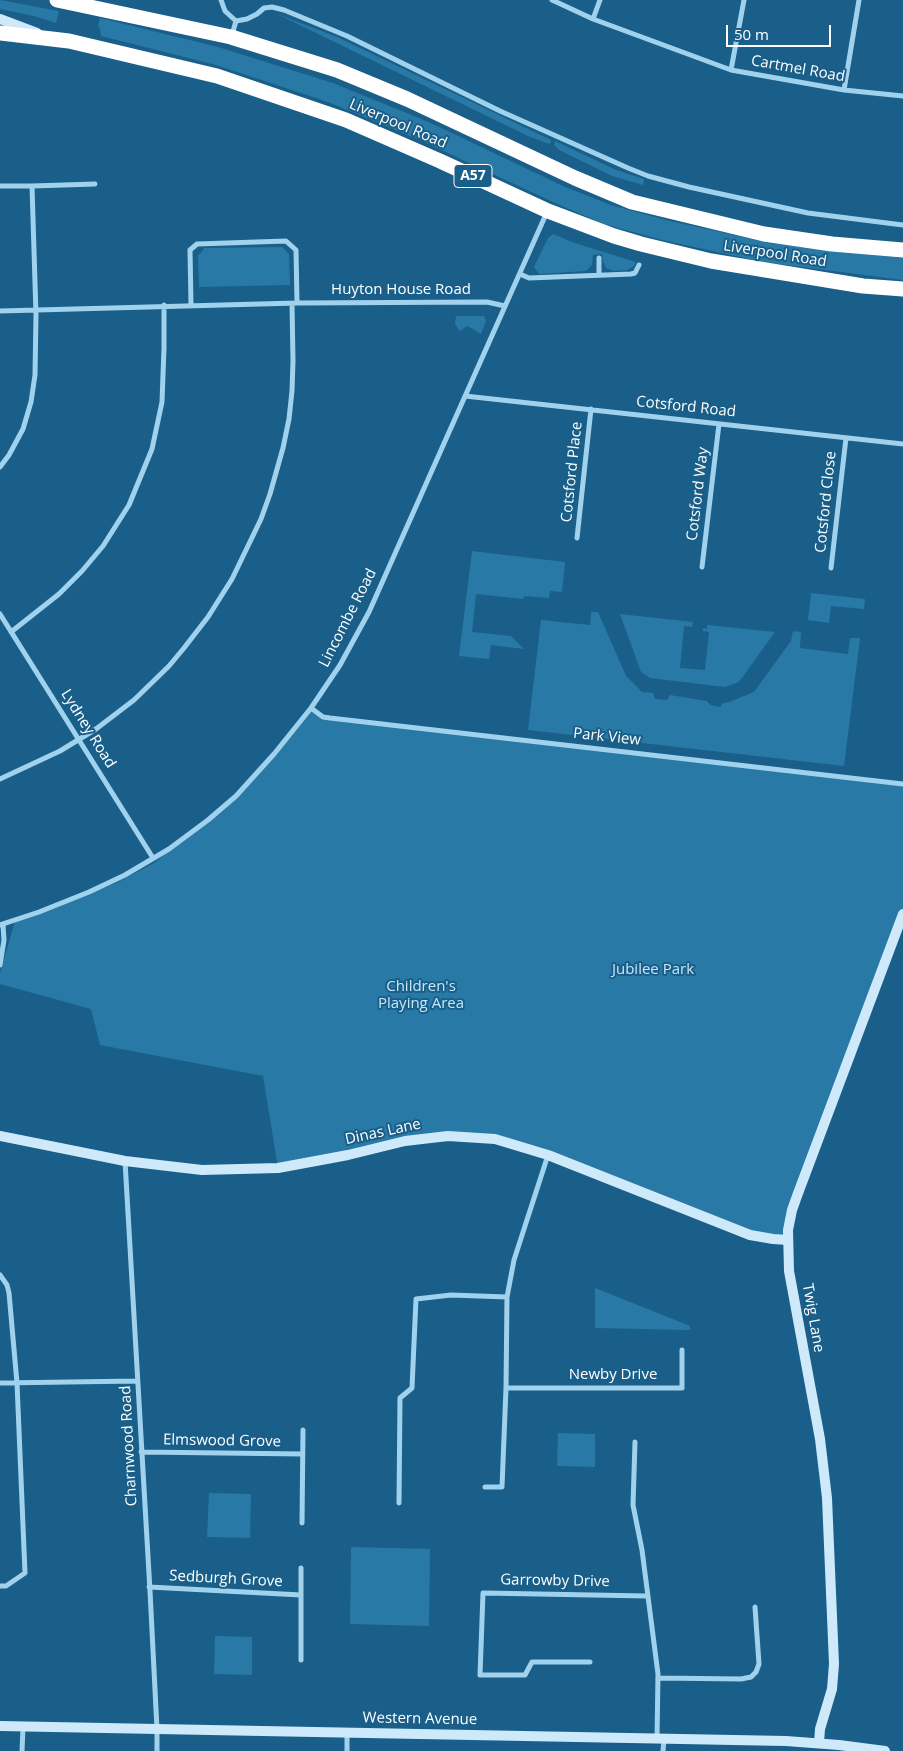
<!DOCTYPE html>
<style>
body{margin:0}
#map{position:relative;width:903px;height:1751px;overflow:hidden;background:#195f89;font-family:"Open Sans",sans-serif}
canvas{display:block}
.scale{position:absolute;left:726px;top:25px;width:105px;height:22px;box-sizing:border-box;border:2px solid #fff;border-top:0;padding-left:6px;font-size:15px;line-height:18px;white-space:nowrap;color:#fff;-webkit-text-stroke:4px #195f89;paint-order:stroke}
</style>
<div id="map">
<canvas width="903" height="1751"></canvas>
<div class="scale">50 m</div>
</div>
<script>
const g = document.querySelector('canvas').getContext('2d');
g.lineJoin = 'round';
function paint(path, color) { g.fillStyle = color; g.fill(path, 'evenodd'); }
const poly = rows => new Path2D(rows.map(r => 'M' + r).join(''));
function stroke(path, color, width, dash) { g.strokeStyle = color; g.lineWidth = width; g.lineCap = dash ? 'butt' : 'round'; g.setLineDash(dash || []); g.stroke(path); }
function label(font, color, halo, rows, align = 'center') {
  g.font = font + ' "Open Sans",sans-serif'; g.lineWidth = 4; g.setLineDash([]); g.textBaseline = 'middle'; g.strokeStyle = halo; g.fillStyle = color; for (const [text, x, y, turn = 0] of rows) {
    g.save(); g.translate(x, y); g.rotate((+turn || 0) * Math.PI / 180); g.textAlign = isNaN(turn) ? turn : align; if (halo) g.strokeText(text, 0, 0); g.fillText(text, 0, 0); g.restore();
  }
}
paint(poly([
 [0,0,59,11,56,23,34,16,0,9],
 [277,14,337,37,551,140,550,144,530,137],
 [100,18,218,47,333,83,431,123,565,187,611,205,666,220,770,243,903,258,903,280,763,262,662,240,604,224,555,203,422,141,328,102,216,65,101,36,100,28,98,26],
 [555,141,616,170,644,179,643,185,612,176,559,150,554,145],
 [553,234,572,242,636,262,634,266,627,270,613,271,606,268,603,261,602,254,593,255,592,265,586,271,539,274,534,267,548,238],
 [282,247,289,254,290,285,199,287,198,255,202,252,204,248],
 [456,316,484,316,486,321,481,334,467,326,460,331,455,324],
 [472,551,565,562,562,592,550,591,549,598,524,596,523,599,476,594,472,632,511,636,524,649,491,645,489,659,459,656],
 [811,593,865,599,864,609,831,606,829,623,808,620],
 [591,612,598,612,626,676,642,692,653,693,655,699,667,700,670,695,707,701,710,705,720,707,723,703,729,702,754,692,791,641,793,631,801,632,800,648,848,654,850,638,860,638,844,766,528,730,541,620,590,625],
 [620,614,693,622,692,627,684,626,680,668,705,670,709,632,703,631,703,628,707,629,707,625,775,632,739,682,725,687,650,678,641,672],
 [311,708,323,717,903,784,903,914,835,1095,788,1240,743,1233,495,1139,448,1136,278,1168,263,1076,100,1045,91,1009,0,984,0,973,15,921,118,882,154,863,236,796],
 [595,1288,690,1326,690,1330,595,1328],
 [558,1433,595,1434,595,1467,557,1466],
 [209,1493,251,1494,250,1538,207,1537],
 [351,1547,430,1549,429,1626,350,1624],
 [215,1636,252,1637,252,1675,214,1674]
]), '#2879a6');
stroke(poly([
 [221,0,225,11,236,21],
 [552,0,593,19,731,70,844,90,903,96],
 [593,19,600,0],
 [232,35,236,21,247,19,257,14,264,8,272,7,284,10,347,36,500,111,628,168,648,176,689,187,808,213,903,225],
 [731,70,744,0],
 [844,90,859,0],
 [0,186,32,186],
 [599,258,599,275],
 [520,274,529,278,631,274,635,273,639,265],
 [191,305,190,250,197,244,286,241,296,250,297,303],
 [0,311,297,303,487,302,505,306],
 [465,396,903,444],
 [0,467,9,455,23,429,31,402,35,375,36,315,32,186,95,184],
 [577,538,591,409],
 [702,567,719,424],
 [831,568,846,438],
 [0,614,153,858],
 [11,632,59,594,82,571,103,546,129,505,152,449,162,402,164,348,164,305],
 [311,708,323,717,330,718,903,784],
 [0,779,60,751,96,729,134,700,169,666,184,648,208,617,232,579,261,519,270,494,283,448,289,419,292,391,293,361,292,303],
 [0,925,39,912,89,892,125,875,169,849,208,820,236,796,274,754,311,708,340,665,369,612,547,212],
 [0,965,4,940,3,925],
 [125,1161,150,1591,157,1729,157,1751],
 [0,1275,7,1285,9,1293,17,1383,25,1573,6,1586,0,1586],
 [0,1383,137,1381],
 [506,1388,682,1388,682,1350],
 [635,1442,633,1505,642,1550,658,1674,657,1739],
 [141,1452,303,1454],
 [485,1487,502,1487,506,1388,507,1297,514,1260,548,1155],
 [399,1503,400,1398,412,1388,416,1299,451,1295,507,1297],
 [302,1523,303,1430],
 [149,1587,301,1595],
 [301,1660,301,1568],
 [590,1662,532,1662,525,1675,480,1675,483,1593,647,1596],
 [658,1678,741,1679,751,1677,756,1672,759,1664,755,1607],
 [22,1751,23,1727],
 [347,1751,347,1733],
 [663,1751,664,1739]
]), '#a1d2ed', 5);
stroke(poly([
 [0,19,37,33],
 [0,1136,125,1161,202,1170,278,1168,348,1155,405,1141,448,1136,495,1139,548,1155,750,1235,773,1239,788,1240],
 [0,1726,786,1741,839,1745,885,1751],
 [819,1743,820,1729,832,1689,834,1664,827,1498,820,1439,789,1271,788,1230,792,1210,797,1196,903,914]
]), '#cee9fa', 10);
stroke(poly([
 [57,0,231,37,337,70,407,99,575,178,632,202,764,234,832,244,903,250],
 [0,33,69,41,217,76,346,120,440,161,548,211,614,236,641,244,711,261,863,286,903,289]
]), '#fff', 15);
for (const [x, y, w] of [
 [473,176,38]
]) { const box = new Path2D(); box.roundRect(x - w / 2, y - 11.5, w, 23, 4); g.fillStyle = '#195f89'; g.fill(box); stroke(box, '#fff', 1); }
label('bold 14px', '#fff', null, [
 ["A57",473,176]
]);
label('15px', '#fff', '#195f89', [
 ["Cartmel Road",798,69,10],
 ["Liverpool Road",398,124,23],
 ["Liverpool Road",775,254,9],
 ["Huyton House Road",401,290],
 ["Cotsford Road",686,407,6],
 ["Cotsford Place",572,472,-84],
 ["Cotsford Way",698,494,-83],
 ["Cotsford Close",826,502,-84],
 ["Lincombe Road",348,618,-63],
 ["Lydney Road",88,729,58],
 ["Park View",607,737,6],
 ["Dinas Lane",383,1132,-12],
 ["Twig Lane",813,1318,80],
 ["Newby Drive",613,1375],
 ["Elmswood Grove",222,1441,1],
 ["Charnwood Road",129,1446,-93],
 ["Sedburgh Grove",226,1579,3],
 ["Garrowby Drive",555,1581,1],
 ["Western Avenue",420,1719,1]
]);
label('15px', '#c7e8fa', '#195f89', [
 ["Jubilee Park",653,970],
 ["Children's",421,987],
 ["Playing Area",421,1004]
]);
</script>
